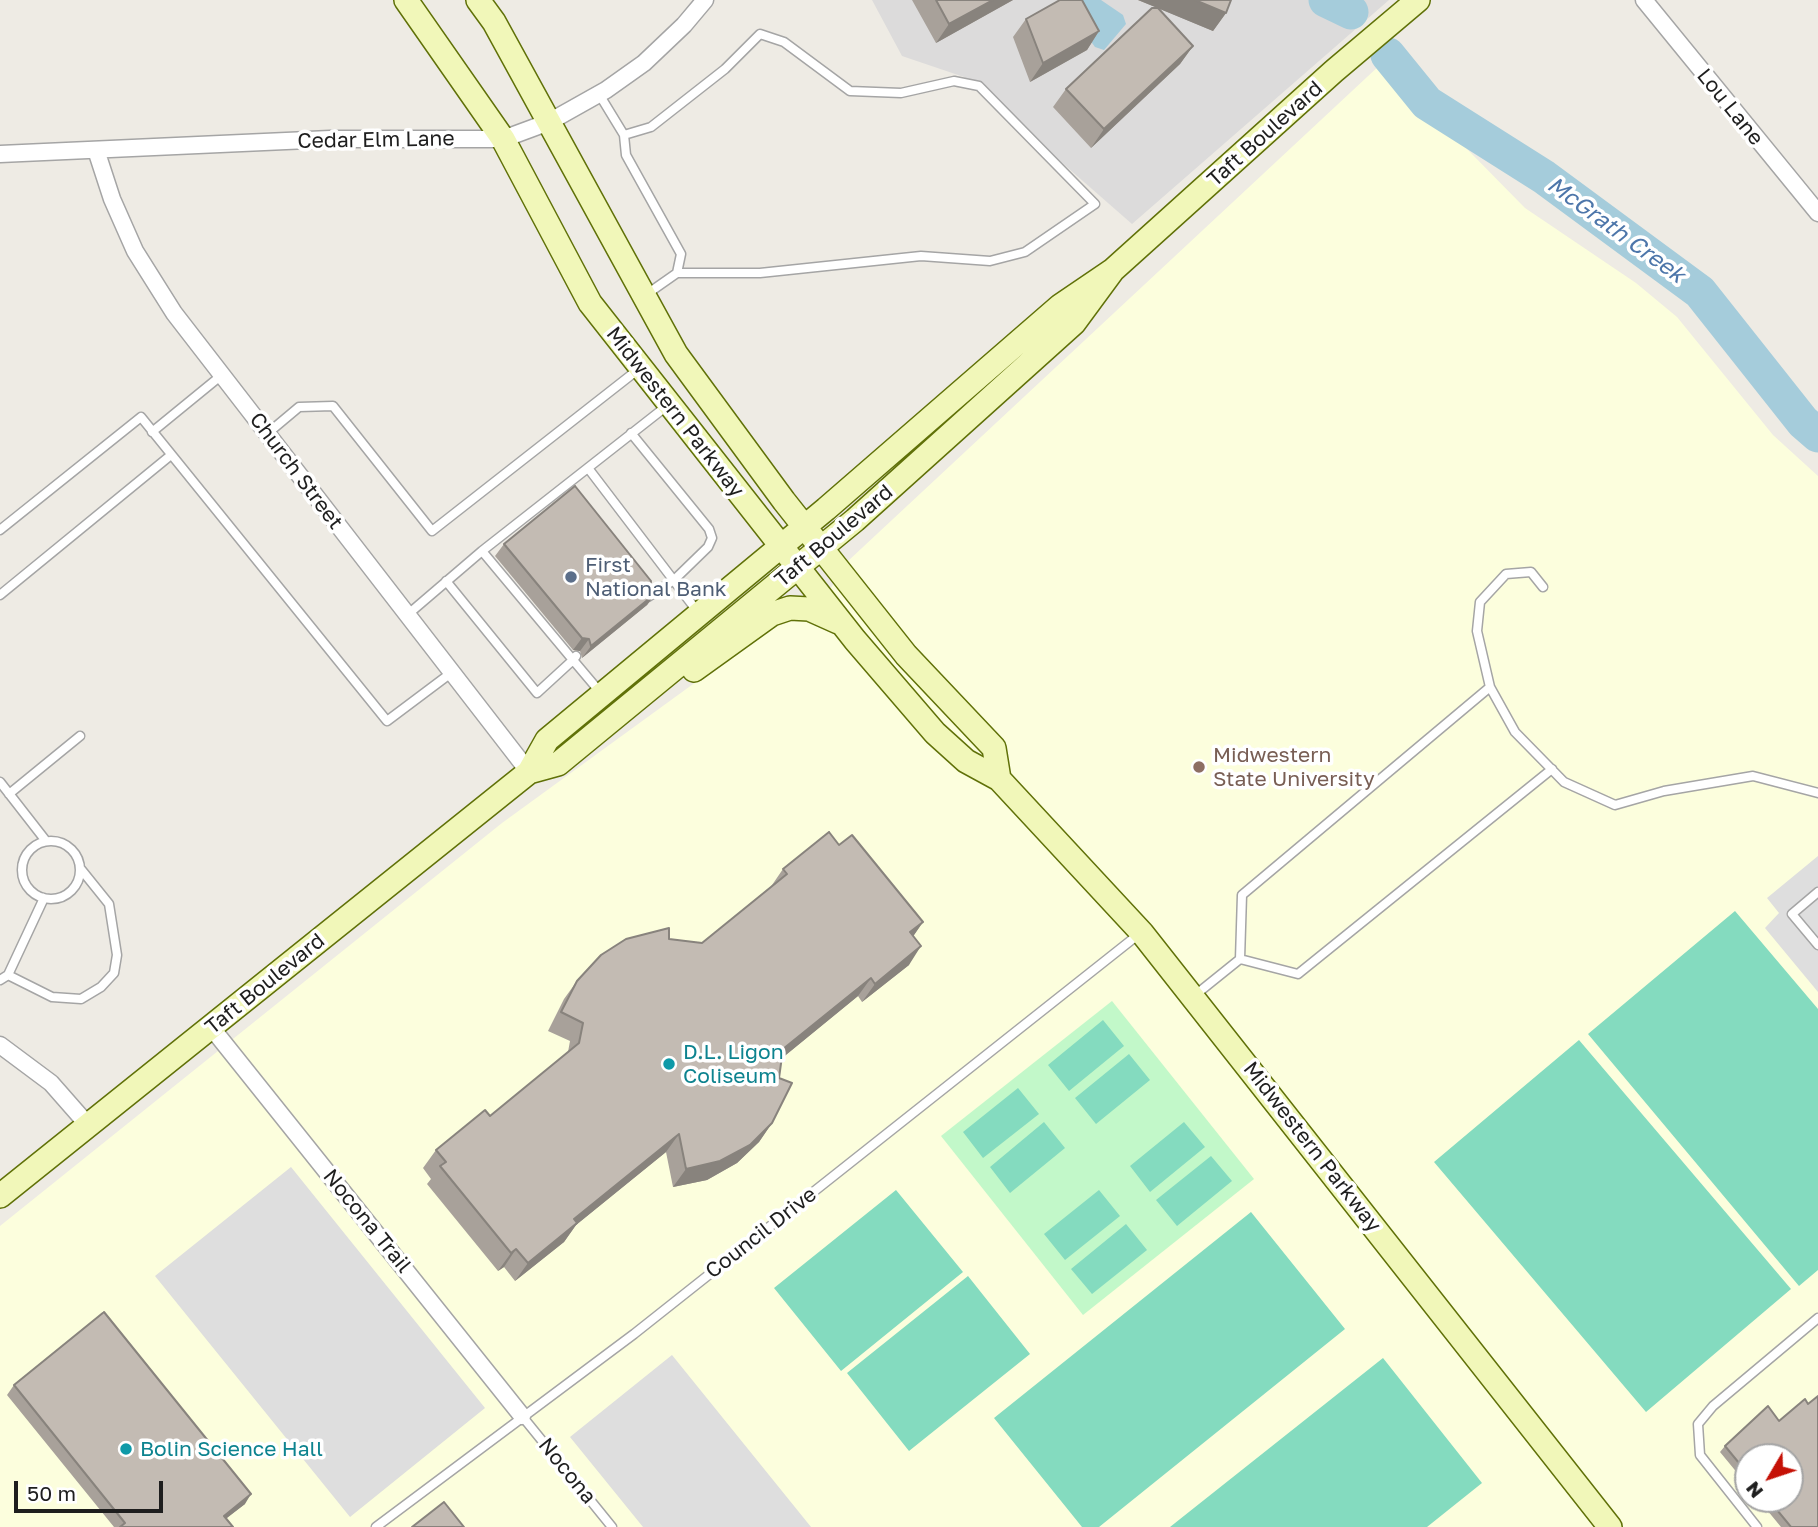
<!DOCTYPE html>
<style>
body{margin:0}
#map{position:relative;width:1818px;height:1527px;overflow:hidden;background:#eeebe4;font-family:"Golos Text",sans-serif}
canvas{display:block}
.north{position:absolute;left:1734px;top:1443px;width:70px;height:70px;box-sizing:border-box;background:#fff;border:2px solid #a5a5a5;border-radius:50%;rotate:231deg;font-size:19px;font-weight:700;line-height:28px;text-align:center;color:#1e1e1e}
.north::after{content:'';display:block;margin:auto;width:24px;height:32px;background:#c51106;clip-path:polygon(50% 0,100% 100%,50% 72%,0 100%)}
.scale{position:absolute;left:14px;top:1481px;width:149px;height:32px;box-sizing:border-box;border:4px solid #1e1e1e;border-top:0;padding-left:9px;font-size:21px;line-height:24px;white-space:nowrap;color:#1e1e1e;-webkit-text-stroke:5px #fff;paint-order:stroke}
</style>
<div id="map">
<canvas width="1818" height="1527"></canvas>
<div class="north">N</div>
<div class="scale">50 m</div>
</div>
<script>
const g = document.querySelector('canvas').getContext('2d');
g.lineJoin = 'round';
function paint(path, color) { g.fillStyle = color; g.fill(path, 'evenodd'); }
const poly = rows => new Path2D(rows.map(r => 'M' + r).join(''));
function stroke(path, color, width, dash) { g.strokeStyle = color; g.lineWidth = width; g.lineCap = dash ? 'butt' : 'round'; g.setLineDash(dash || []); g.stroke(path); }
function label(font, color, halo, rows, align = 'center') {
  g.font = font + ' "Golos Text",sans-serif'; g.lineWidth = 7; g.setLineDash([]); g.textBaseline = 'middle'; g.strokeStyle = halo; g.fillStyle = color; for (const [text, x, y, turn = 0] of rows) {
    g.save(); g.translate(x, y); g.rotate((+turn || 0) * Math.PI / 180); g.textAlign = isNaN(turn) ? turn : align; if (halo) g.strokeText(text, 0, 0); g.fillText(text, 0, 0); g.restore();
  }
}
paint(poly([
 [872,0,1389,0,1132,224,964,77,902,56]
]), '#dcdbdb');
paint(poly([
 [1381,64,1431,121,1466,148,1525,208,1636,283,1677,317,1773,435,1818,476,1818,1527,0,1527,0,1226,502,823,766,631,790,617,813,616,848,561],
 [1748,1457,1790,1457,1790,1499,1748,1499]
]), '#fcfedd');
paint(poly([
 [1112,1001,1254,1179,1083,1315,941,1136]
]), '#c2f8c9');
paint(poly([
 [1735,911,1818,1009,1818,1270,1799,1286,1588,1034],
 [1103,1020,1124,1046,1069,1091,1048,1065],
 [1579,1040,1791,1289,1646,1412,1434,1162],
 [1129,1054,1150,1080,1096,1124,1075,1098],
 [1018,1088,1039,1114,983,1158,963,1132],
 [1044,1122,1065,1148,1010,1193,990,1167],
 [1184,1122,1205,1147,1150,1192,1130,1166],
 [1211,1156,1232,1181,1177,1226,1156,1200],
 [896,1190,963,1272,841,1371,774,1288],
 [1099,1190,1120,1216,1065,1260,1044,1234],
 [1251,1212,1345,1329,1099,1527,1082,1527,994,1418],
 [1126,1224,1147,1250,1092,1294,1071,1269],
 [968,1276,1030,1354,909,1451,847,1373],
 [1383,1358,1482,1483,1427,1527,1170,1527]
]), '#84dbbf');
paint(poly([
 [1818,856,1818,992,1765,928,1779,913,1767,898],
 [291,1167,485,1408,350,1517,155,1276],
 [672,1355,811,1527,643,1527,570,1437]
]), '#dedede');
paint(poly([
 [1075,0,1101,0,1123,15,1126,24,1104,50,1095,47,1087,36]
]), '#a5ccdb');
stroke(poly([
 [1326,0,1351,12],
 [1388,55,1427,103,1544,177,1700,292,1803,422,1818,435]
]), '#a5ccdb', 35);
const lane = poly([
 [599,94,624,135,651,127,725,69,760,34,784,42,850,91,901,93,954,81,979,86,1095,204,1025,252,990,261,921,256,760,273,677,273],
 [624,135,626,155,681,254,677,273,647,294],
 [152,432,223,374],
 [268,433,299,407,333,406,432,531,640,368],
 [631,433,709,529,712,538,708,547,674,580,648,597],
 [588,468,697,611],
 [0,530,141,417,387,721,451,673],
 [482,551,573,660,576,656],
 [446,581,537,693,573,660,600,692],
 [1543,587,1531,572,1506,574,1480,602,1477,631,1490,687,1515,732,1564,782,1615,805,1664,791,1753,776,1818,793],
 [0,595,171,455],
 [406,616,482,551,668,405],
 [0,782,46,841],
 [9,794,80,736],
 '22 870a29 29 0 1 1 58 0a29 29 0 1 1-58 0Z',
 [1818,892,1792,914,1818,945],
 [1240,959,1242,895,1490,687],
 [8,975,52,997,81,999,101,987,114,973,117,955,109,904,80,868],
 [0,980,8,975,44,898],
 [1194,996,1240,959,1298,974,1552,769],
 [522,1416,612,1527],
 [376,1527,634,1334,1139,934],
 [1757,1527,1700,1455,1698,1424,1713,1406,1818,1318]
]);
const street = poly([
 [1644,0,1818,213],
 [96,150,112,199,135,251,174,313,529,772],
 [0,154,330,139,503,139,549,122,606,90,644,63,684,25,705,0],
 [211,1027,522,1416],
 [0,1045,51,1083,87,1124]
]);
const secondary = poly([
 [406,0,503,139,590,303,855,640,935,733,966,761,999,779,1142,933,1610,1527],
 [478,0,494,22,676,354,784,501,906,655,994,748,999,779],
 [694,670,772,614,790,608,809,609,838,622],
 [529,772,547,740,826,509,1060,306,1113,270,1334,71,1418,0],
 [0,1196,529,772,558,764,855,520,1074,323,1113,270]
]);
stroke(lane, '#a5a5a5', 11);
stroke(street, '#a5a5a5', 19);
stroke(secondary, '#607108', 26);
stroke(lane, '#fff', 8);
stroke(street, '#fff', 16);
stroke(secondary, '#f1f7b9', 23);
paint(poly([
 [912,0,1013,0,936,43],
 [1138,0,1231,0,1226,13,1213,31,1158,8,1193,46,1180,64,1091,148,1053,107,1066,89,1152,8,1158,8],
 [1026,19,1099,31,1087,50,1030,82,1013,37],
 [504,544,650,591,656,593,647,605,582,658,580,651,573,650,495,556],
 [839,845,923,922,913,936,909,965,862,1002,858,996,782,1058,772,1123,759,1142,737,1163,707,1180,673,1187,666,1152,576,1225,564,1242,515,1281,504,1267,498,1271,427,1184,431,1179,423,1168,436,1150,490,1116,568,1052,570,1041,548,1031,564,999,577,981,669,939,702,943,770,888,783,869],
 [14,1385,245,1504,226,1518,233,1527,114,1527,7,1395],
 [1818,1396,1818,1527,1781,1527,1758,1499,1790,1499,1790,1457,1748,1457,1748,1486,1720,1452,1725,1446,1768,1406,1779,1421,1805,1399,1808,1404]
]), '#a8a19a');
paint(poly([
 [993,0,1013,0,936,43,949,24],
 [1138,0,1195,0,1226,13,1213,31],
 [1099,31,1087,50,1030,82,1043,63],
 [1193,46,1180,64,1091,148,1104,129],
 [656,593,647,605,582,658,591,646],
 [582,638,589,639,580,651,573,650],
 [923,922,910,941,910,932],
 [921,946,909,965,862,1002,875,984],
 [871,978,858,996,770,1068,783,1049],
 [772,1123,759,1142,737,1163,707,1180,673,1187,686,1169],
 [679,1134,666,1152,576,1225,564,1242,515,1281,528,1263,574,1219],
 [516,1249,504,1267,498,1271,511,1253],
 [251,1494,245,1504,218,1525,224,1516]
]), '#88837d');
const building = poly([
 [936,0,993,0,949,24,936,0],
 [1060,0,1082,0,1099,31,1043,63,1026,19,1060,0],
 [1195,0,1231,0,1226,13,1195,0],
 [1152,8,1158,8,1193,46,1104,129,1066,89,1152,8],
 [575,486,651,581,650,591,656,593,591,646,589,639,582,638,504,544,575,486],
 [829,832,839,845,852,835,923,922,910,932,921,946,875,984,871,978,783,1049,779,1078,792,1083,772,1123,750,1145,720,1161,686,1169,679,1134,574,1219,577,1223,528,1263,516,1249,511,1253,440,1166,446,1162,436,1150,485,1110,490,1116,579,1043,583,1023,561,1012,577,981,601,955,626,939,669,928,669,939,702,943,787,874,783,869,829,832],
 [104,1312,251,1494,224,1516,233,1527,120,1527,125,1523,14,1385,104,1312],
 [1818,1396,1818,1527,1791,1527,1768,1499,1790,1499,1790,1457,1748,1457,1748,1474,1725,1446,1768,1406,1779,1421,1805,1399,1808,1404,1818,1396],
 [444,1502,464,1527,412,1527,444,1502]
]);
paint(building, '#c3bbb3');
stroke(building, '#88837d', 2);
for (const [x, y, r, color] of [
 [571,577,7,"#5c6f8a"],
 [1199,767,7,"#8d6e63"],
 [669,1064,7,"#0f9aa8"],
 [126,1449,7,"#0f9aa8"]
]) { const dot = new Path2D(); dot.arc(x, y, r, 0, 2 * Math.PI); g.fillStyle = color; g.fill(dot); stroke(dot, '#fff', 2.5); }
label('21px', '#1e1e1e', '#fff', [
 ["Lou Lane",1730,107,51],
 ["Taft Boulevard",1265,134,-42],
 ["Cedar Elm Lane",376,140,-1],
 ["Midwestern Parkway",675,412,52],
 ["Church Street",296,471,53],
 ["Taft Boulevard",834,536,-40],
 ["Taft Boulevard",265,984,-39],
 ["Midwestern Parkway",1312,1147,52],
 ["Nocona Trail",367,1221,51],
 ["Council Drive",761,1233,-38],
 ["Nocona",567,1471,51]
]);
label('21px', '#4e5e75', '#fff', [
 ["First",585,565],
 ["National Bank",585,589]
], 'left');
label('21px', '#785e54', '#fff', [
 ["Midwestern",1213,755],
 ["State University",1213,779]
], 'left');
label('21px', '#0d838f', '#fff', [
 ["D.L. Ligon",683,1052],
 ["Coliseum",683,1076],
 ["Bolin Science Hall",140,1449]
], 'left');
label('italic 23px', '#4d76aa', '#fff', [
 ["McGrath Creek",1616,230,36]
]);
</script>
